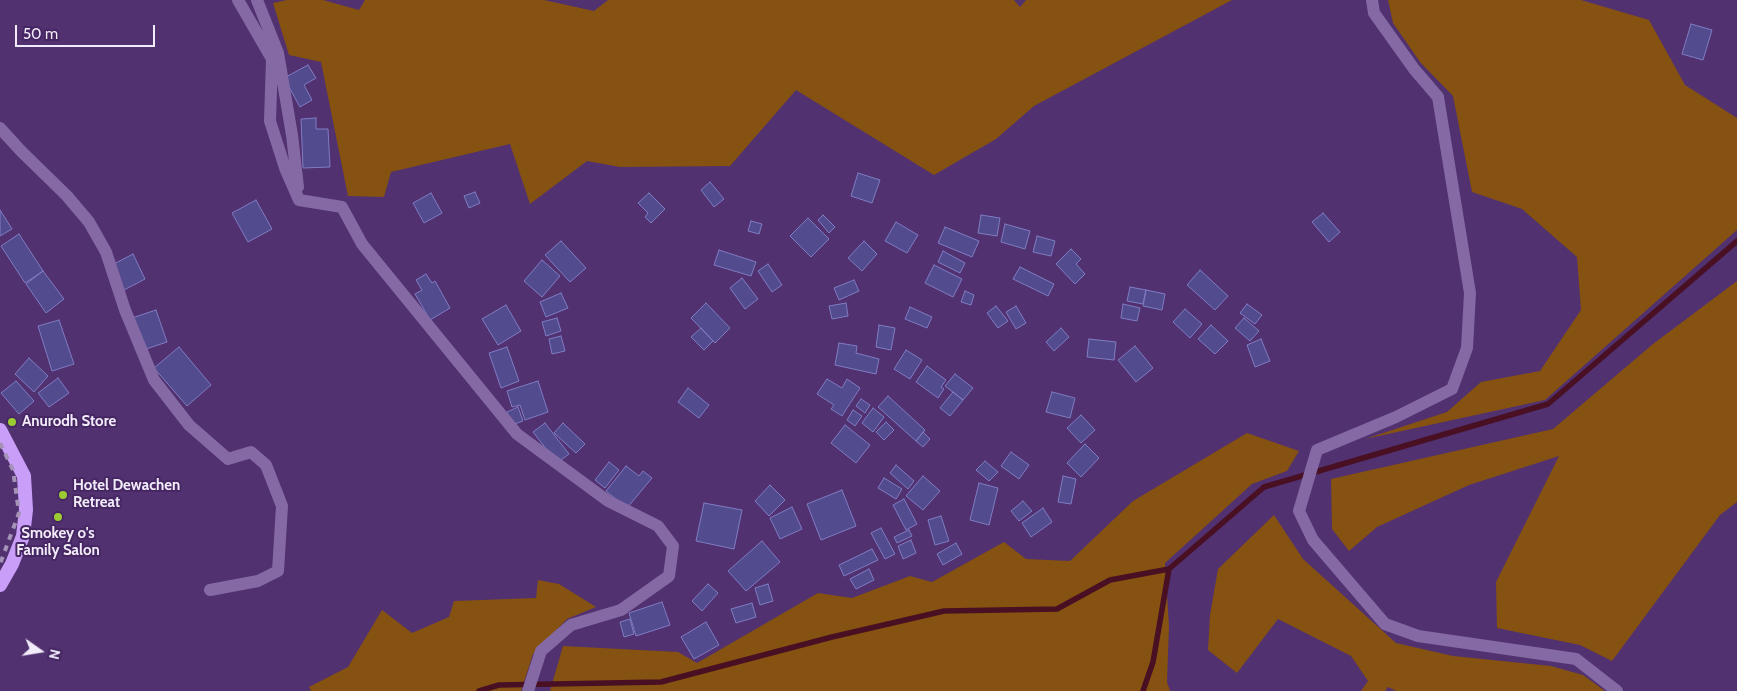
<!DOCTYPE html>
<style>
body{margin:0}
#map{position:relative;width:1737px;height:691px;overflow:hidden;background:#51316f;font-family:Cabin,sans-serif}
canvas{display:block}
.north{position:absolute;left:15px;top:626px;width:50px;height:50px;-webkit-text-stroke:4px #462663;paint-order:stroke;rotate:103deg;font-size:14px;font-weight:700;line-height:20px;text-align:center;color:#f1ebfa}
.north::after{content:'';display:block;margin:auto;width:18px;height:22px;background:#f1ebfa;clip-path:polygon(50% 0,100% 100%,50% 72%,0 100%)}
.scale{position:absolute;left:15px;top:25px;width:140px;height:22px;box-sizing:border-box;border:2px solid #f1ebfa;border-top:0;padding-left:6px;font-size:15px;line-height:18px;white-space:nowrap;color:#f1ebfa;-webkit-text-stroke:4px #462663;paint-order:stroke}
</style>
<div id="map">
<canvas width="1737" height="691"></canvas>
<div class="north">N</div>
<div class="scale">50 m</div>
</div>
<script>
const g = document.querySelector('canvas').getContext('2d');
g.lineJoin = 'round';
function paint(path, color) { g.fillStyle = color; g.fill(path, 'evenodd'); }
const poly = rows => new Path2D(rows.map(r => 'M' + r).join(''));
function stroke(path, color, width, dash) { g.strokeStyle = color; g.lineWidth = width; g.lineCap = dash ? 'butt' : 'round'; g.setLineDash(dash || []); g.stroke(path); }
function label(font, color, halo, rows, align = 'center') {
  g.font = font + ' Cabin,sans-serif'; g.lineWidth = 4; g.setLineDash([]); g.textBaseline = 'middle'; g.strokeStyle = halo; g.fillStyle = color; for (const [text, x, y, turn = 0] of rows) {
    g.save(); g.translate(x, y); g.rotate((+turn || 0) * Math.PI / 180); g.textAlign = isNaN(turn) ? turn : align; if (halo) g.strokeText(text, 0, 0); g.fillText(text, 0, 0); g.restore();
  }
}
paint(poly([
 [287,0,323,0,359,10,365,0,544,0,594,11,608,0,1014,0,1020,7,1026,0,1232,0,1034,106,996,139,934,175,796,90,730,166,620,167,587,161,530,204,510,144,391,172,384,197,348,196,321,62,289,55,273,3],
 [1388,0,1581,0,1649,20,1685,85,1737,118,1737,230,1545,400,1365,439,1447,412,1481,382,1540,371,1581,310,1577,257,1522,209,1472,192,1453,96,1420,62,1393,23],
 [1737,281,1737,502,1720,515,1612,661,1580,645,1497,628,1496,582,1559,456,1469,485,1377,527,1349,551,1332,529,1331,479,1553,429,1653,344],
 [1247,433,1299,451,1287,471,1252,484,1165,563,1169,626,1167,682,1170,691,550,691,563,646,678,652,697,663,818,593,852,598,910,576,932,582,1004,542,1026,559,1070,561,1133,501],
 [1274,515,1303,559,1396,643,1453,656,1551,666,1583,675,1605,691,1396,691,1388,687,1385,691,1361,691,1368,681,1351,656,1278,619,1237,673,1208,650,1210,615,1218,569],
 [538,580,559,584,596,607,567,619,533,654,521,691,311,691,309,687,348,667,382,610,412,633,449,617,454,601,536,598]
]), '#855212');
stroke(poly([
 [479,691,499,685,661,682,832,637,944,611,1057,609,1110,580,1169,569],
 [1143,691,1153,662,1169,569,1264,487,1548,404,1737,241]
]), '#490f22', 5.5);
const building = poly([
 [1691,24,1712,30,1703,60,1682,54,1691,24],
 [308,65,316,78,304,85,312,100,300,107,284,78,308,65],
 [316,118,316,129,328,129,330,167,303,168,301,119,316,118],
 [858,173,880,180,872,203,851,196,858,173],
 [710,182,724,199,714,207,701,190,710,182],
 [475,192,480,203,469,208,464,196,475,192],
 [431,193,442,213,424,223,413,203,431,193],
 [649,193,665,209,651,223,645,217,648,213,638,203,649,193],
 [256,200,272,229,248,242,232,213,256,200],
 [0,210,12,229,0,236,0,210],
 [1323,213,1340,232,1329,242,1312,222,1323,213],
 [823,215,835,227,829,233,818,220,823,215],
 [981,215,1000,218,997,236,978,233,981,215],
 [808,218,829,239,811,257,790,236,808,218],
 [751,221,762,224,759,234,748,231,751,221],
 [896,222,918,235,907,253,885,241,896,222],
 [1005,224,1030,231,1025,249,1001,242,1005,224],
 [945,227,979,241,972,257,938,243,945,227],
 [19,234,43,271,25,283,1,246,19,234],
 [1037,236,1055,241,1051,256,1033,252,1037,236],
 [561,241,586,268,570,282,545,255,561,241],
 [864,241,877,254,862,271,848,258,864,241],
 [1071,249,1081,259,1076,264,1085,274,1075,284,1056,264,1071,249],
 [719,250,756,262,751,276,714,265,719,250],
 [943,251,965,263,960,273,938,262,943,251],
 [133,254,145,279,124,290,112,265,133,254],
 [542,260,560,276,542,297,524,281,542,260],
 [768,264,782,285,772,292,758,271,768,264],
 [934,265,962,279,953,297,925,283,934,265],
 [1020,267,1054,284,1048,296,1013,279,1020,267],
 [1200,270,1228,296,1215,310,1187,285,1200,270],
 [43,271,64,299,46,313,26,284,43,271],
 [426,274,432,283,435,281,450,308,430,320,415,294,422,290,416,280,426,274],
 [742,278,758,299,745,309,730,288,742,278],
 [854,280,859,291,839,300,834,288,854,280],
 [1130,287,1146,290,1143,304,1127,301,1130,287],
 [1146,290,1165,294,1162,310,1143,306,1146,290],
 [965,291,974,295,971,305,961,302,965,291],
 [561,293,568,308,546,317,540,302,561,293],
 [706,303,730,328,715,343,691,318,706,303],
 [846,303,848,316,832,319,829,306,846,303],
 [1123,304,1140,308,1137,321,1121,318,1123,304],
 [1247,304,1262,315,1255,324,1240,313,1247,304],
 [506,305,521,331,498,345,482,319,506,305],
 [996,306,1008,321,998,328,987,313,996,306],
 [1016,306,1026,323,1016,329,1006,312,1016,306],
 [910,307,932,317,927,328,905,319,910,307],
 [1185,309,1202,324,1190,338,1173,322,1185,309],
 [156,310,167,342,143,350,132,318,156,310],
 [557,318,561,331,546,336,542,322,557,318],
 [1244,318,1259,331,1250,341,1235,328,1244,318],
 [59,320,74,364,52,371,38,326,59,320],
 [879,325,895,328,891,350,876,347,879,325],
 [1211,325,1228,341,1215,354,1198,339,1211,325],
 [701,328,713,341,704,350,691,337,701,328],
 [1061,328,1069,337,1054,351,1046,342,1061,328],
 [561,336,565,351,552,354,549,339,561,336],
 [1089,339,1116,342,1114,360,1087,357,1089,339],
 [1261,339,1270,361,1255,367,1247,345,1261,339],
 [839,343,857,346,856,353,879,359,876,374,835,365,839,343],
 [1135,346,1153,368,1136,382,1118,360,1135,346],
 [179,347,211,385,187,406,154,368,179,347],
 [507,347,519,381,501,388,489,353,507,347],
 [906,350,922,360,910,379,894,369,906,350],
 [29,358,48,376,34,392,15,374,29,358],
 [927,366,946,380,941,387,944,389,938,398,916,382,927,366],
 [955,374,973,388,963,400,945,386,955,374],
 [58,378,69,393,49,407,38,393,58,378],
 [827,379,842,388,847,379,860,388,842,416,831,409,834,405,817,394,827,379],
 [16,381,34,401,19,414,1,393,16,381],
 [538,381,548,412,525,420,520,405,512,407,507,391,538,381],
 [688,388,709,405,699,418,678,402,688,388],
 [953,392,963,400,950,416,940,408,953,392],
 [1052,392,1075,398,1070,418,1046,412,1052,392],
 [888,396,925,430,916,441,878,407,888,396],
 [861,399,870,405,865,413,856,406,861,399],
 [518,407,523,421,512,425,507,412,518,407],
 [873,408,884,417,873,432,862,423,873,408],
 [853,410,862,416,855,426,847,420,853,410],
 [1081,415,1095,430,1081,443,1067,428,1081,415],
 [886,422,894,430,884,440,876,432,886,422],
 [545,423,569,454,557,463,533,432,545,423],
 [563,423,585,444,576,453,554,433,563,423],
 [845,425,870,445,856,463,831,443,845,425],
 [923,432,930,439,923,447,916,441,923,432],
 [1085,444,1099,458,1081,477,1067,463,1085,444],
 [1011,452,1029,465,1019,479,1001,466,1011,452],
 [985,461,998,472,989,481,976,470,985,461],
 [609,462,619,470,605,488,595,480,609,462],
 [896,465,914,481,908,489,890,473,896,465],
 [626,466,639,476,643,471,652,478,627,508,606,491,626,466],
 [923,476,940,491,923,510,906,496,923,476],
 [1063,476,1076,479,1071,504,1058,502,1063,476],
 [884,478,902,489,896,499,878,488,884,478],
 [979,483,998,488,989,525,970,520,979,483],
 [770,485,785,500,769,516,755,501,770,485],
 [842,490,856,526,821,540,807,504,842,490],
 [904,499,917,524,906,530,893,505,904,499],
 [1023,501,1032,511,1019,521,1011,511,1023,501],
 [704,503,742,510,734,549,696,541,704,503],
 [792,507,802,529,780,539,770,518,792,507],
 [1043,508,1052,522,1031,537,1022,523,1043,508],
 [941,516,949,541,935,545,928,520,941,516],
 [881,528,895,554,885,559,871,533,881,528],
 [909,530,912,536,897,543,894,537,909,530],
 [911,540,916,553,903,559,898,546,911,540],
 [762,541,780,562,746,591,728,571,762,541],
 [956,543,962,554,943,565,937,554,956,543],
 [872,549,878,560,844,576,839,565,872,549],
 [869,569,874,580,856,589,850,579,869,569],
 [708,584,718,593,702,611,692,601,708,584],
 [768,584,773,601,760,605,755,588,768,584],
 [662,602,670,625,636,636,629,613,662,602],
 [752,603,756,617,736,623,731,609,752,603],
 [630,619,634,634,624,637,620,622,630,619],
 [706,622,719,645,694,659,681,637,706,622]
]);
paint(building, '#524c8e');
stroke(building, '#807cc3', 1);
stroke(poly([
 [238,0,272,59,270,121,285,168,299,200,342,207,362,244,517,434,608,501,658,526,673,546,669,576,621,610,571,625,541,651,528,691],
 [257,0,278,53,292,135,298,187],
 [1372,0,1374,13,1414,69,1438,97,1470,293,1467,348,1452,389,1396,417,1317,450,1299,511,1313,540,1385,624,1418,636,1576,659,1617,691],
 [0,128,21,151,67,196,89,222,106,252,125,310,154,380,189,425,228,459,251,452,266,465,282,506,278,571,258,581,210,590]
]), '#8569a4', 12);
stroke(poly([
 [0,430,24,476,26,510,23,536,12,564,0,585]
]), '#c99ef8', 14);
stroke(poly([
 [0,443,13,470,19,513,0,564]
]), '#a492b7', 4, [6, 6]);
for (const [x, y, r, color] of [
 [12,422,5,"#9bcb32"],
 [63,495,5,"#9bcb32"],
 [58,517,5,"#9bcb32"]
]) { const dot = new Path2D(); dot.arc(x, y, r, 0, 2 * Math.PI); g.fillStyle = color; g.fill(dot); stroke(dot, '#462663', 2); }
label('bold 15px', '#f1ebfa', '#462663', [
 ["Anurodh Store",22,422],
 ["Hotel Dewachen",73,486],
 ["Retreat",73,503],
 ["Smokey o's",58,534,"center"],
 ["Family Salon",58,551,"center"]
], 'left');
</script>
